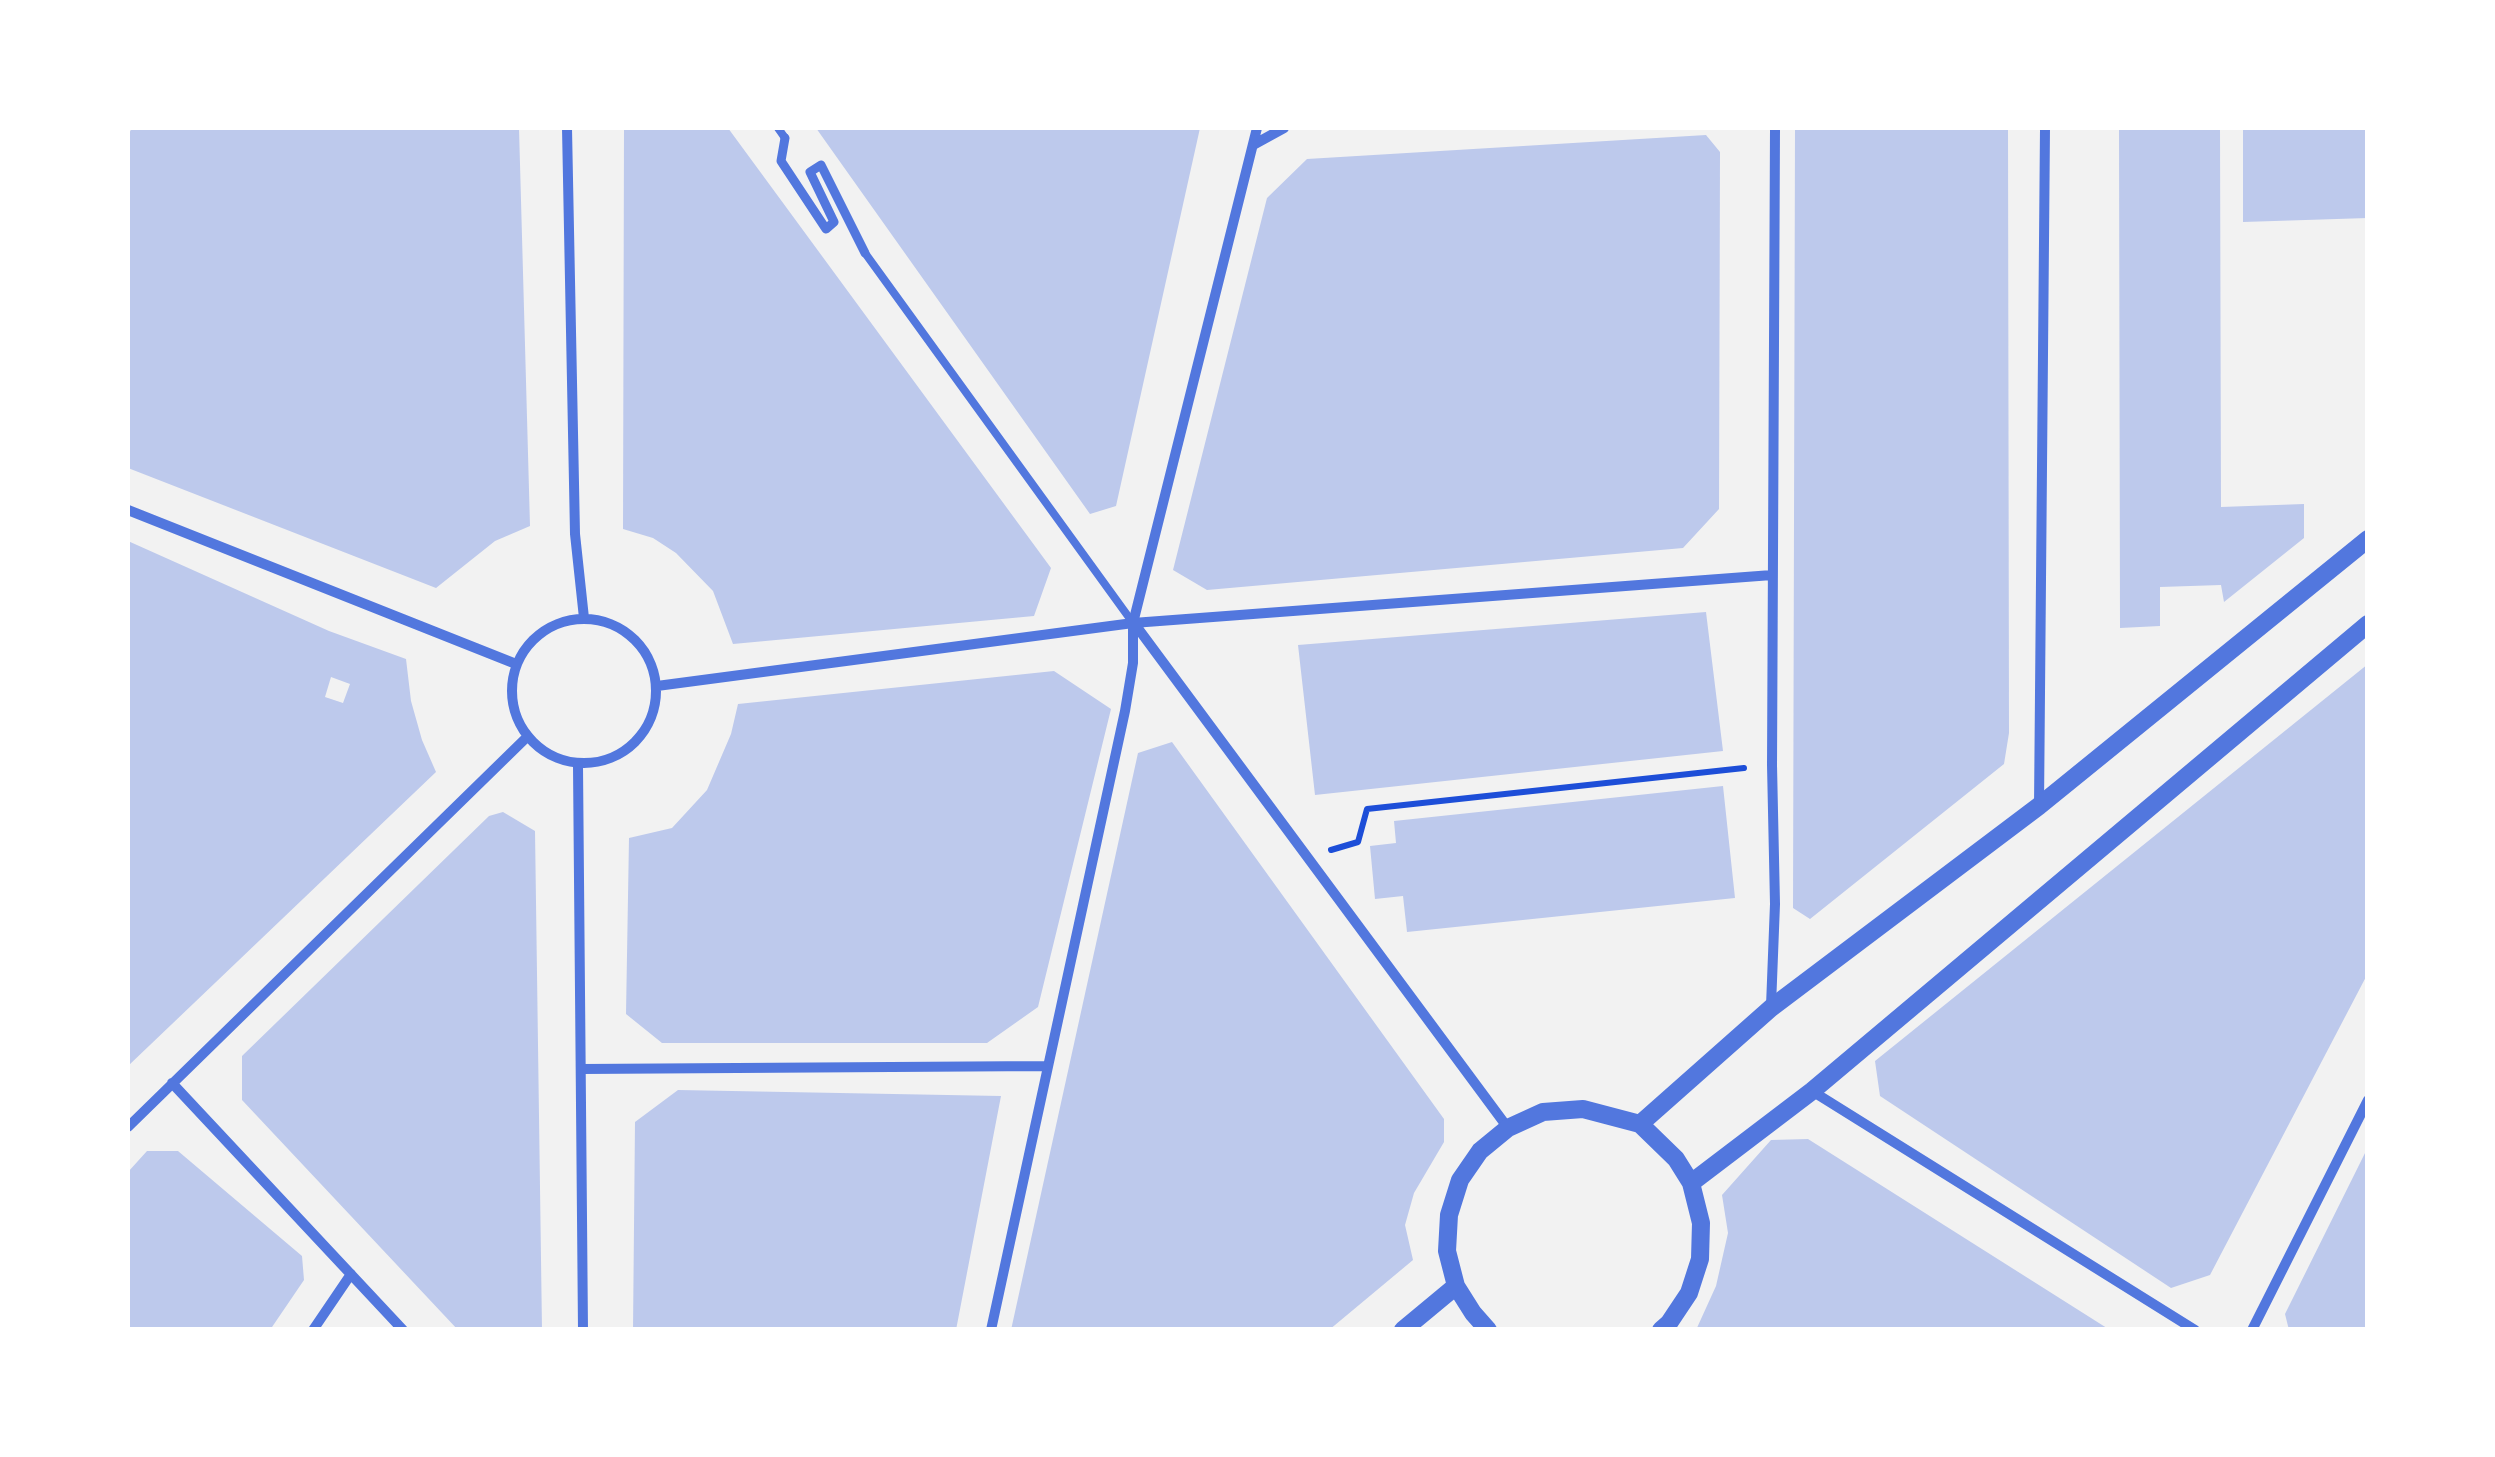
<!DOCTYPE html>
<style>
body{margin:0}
#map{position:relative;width:2495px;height:1457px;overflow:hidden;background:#f2f2f2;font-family:"Alegreya Sans",sans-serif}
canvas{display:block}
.frame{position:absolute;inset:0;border:130px solid #fff;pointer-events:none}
</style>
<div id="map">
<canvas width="2495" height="1457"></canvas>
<div class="frame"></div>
</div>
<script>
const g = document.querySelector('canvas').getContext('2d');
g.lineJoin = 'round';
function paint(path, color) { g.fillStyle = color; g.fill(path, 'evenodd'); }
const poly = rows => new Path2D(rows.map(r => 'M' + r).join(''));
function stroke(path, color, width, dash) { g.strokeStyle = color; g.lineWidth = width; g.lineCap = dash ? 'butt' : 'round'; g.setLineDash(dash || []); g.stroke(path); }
paint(poly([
 [132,128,519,128,530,526,495,541,436,588,128,468,128,135],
 [624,128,728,128,1051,568,1034,616,733,644,713,591,676,553,653,538,623,529],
 [816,128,1200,128,1116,506,1090,514],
 [1795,128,2008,128,2009,733,2004,764,1810,919,1793,908],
 [2119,128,2220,128,2221,507,2304,504,2304,538,2224,602,2221,585,2160,587,2160,626,2120,628],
 [2243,128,2368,128,2368,218,2243,222],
 [1706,135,1720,152,1719,509,1683,548,1207,590,1173,570,1267,198,1307,159],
 [128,541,329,631,406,659,411,701,422,740,436,772,128,1066],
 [331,677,350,684,343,703,325,697],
 [1706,612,1723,751,1315,795,1298,645],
 [2368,664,2368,973,2210,1275,2171,1288,1880,1096,1875,1061],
 [1054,671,1111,709,1038,1007,987,1043,662,1043,626,1014,629,838,672,828,707,790,731,734,738,704],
 [1172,742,1444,1119,1444,1142,1414,1193,1405,1225,1413,1260,1329,1330,1011,1330,1138,753],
 [1723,786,1735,898,1407,932,1403,896,1375,899,1370,846,1396,843,1394,821],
 [503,812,535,831,542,1330,458,1330,242,1100,242,1056,489,816],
 [678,1090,1001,1096,956,1330,633,1330,635,1122],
 [1808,1139,2110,1330,1696,1330,1716,1286,1728,1233,1722,1195,1771,1140],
 [2368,1147,2368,1330,2289,1330,2285,1314],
 [147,1151,178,1151,302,1256,304,1280,270,1330,128,1330,128,1172]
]), '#bdc9ec');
stroke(poly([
 [1331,850,1358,842,1367,809,1744,768]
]), '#1d4ed8', 6);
stroke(poly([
 [778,128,785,138],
 [865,253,1133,623]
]), '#5277de', 8);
stroke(poly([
 [785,138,781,161,826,229,834,222,810,172,821,165,865,253]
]), '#5277de', 9);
stroke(poly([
 [567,128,575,534,584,618],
 [1253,145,1284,128],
 [128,510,516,664],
 '512 691a72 72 0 1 1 144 0a72 72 0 1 1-144 0Z',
 [1134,623,1508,1128],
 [657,686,1133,623,1772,575],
 [578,766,583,1330],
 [2039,805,2045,128],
 [1771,1006,1775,904,1772,765,1775,128],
 [582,1069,1046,1066],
 [172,1083,403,1330],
 [1812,1091,2195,1330],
 [128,1127,527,737],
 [313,1330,351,1274],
 [991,1330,1125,711,1133,663,1133,623,1257,128],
 [2252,1330,2368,1100]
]), '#5277de', 10);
stroke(poly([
 [1640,1124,1771,1008,2039,806,2368,539],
 [1691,1183,1812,1091,2368,624],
 [1403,1330,1456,1286],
 [1488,1330,1473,1313,1456,1286,1447,1251,1449,1215,1460,1180,1480,1151,1508,1128,1543,1112,1583,1109,1640,1124,1676,1159,1691,1183,1701,1223,1700,1259,1689,1293,1669,1323,1661,1330]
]), '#5277de', 18);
</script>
